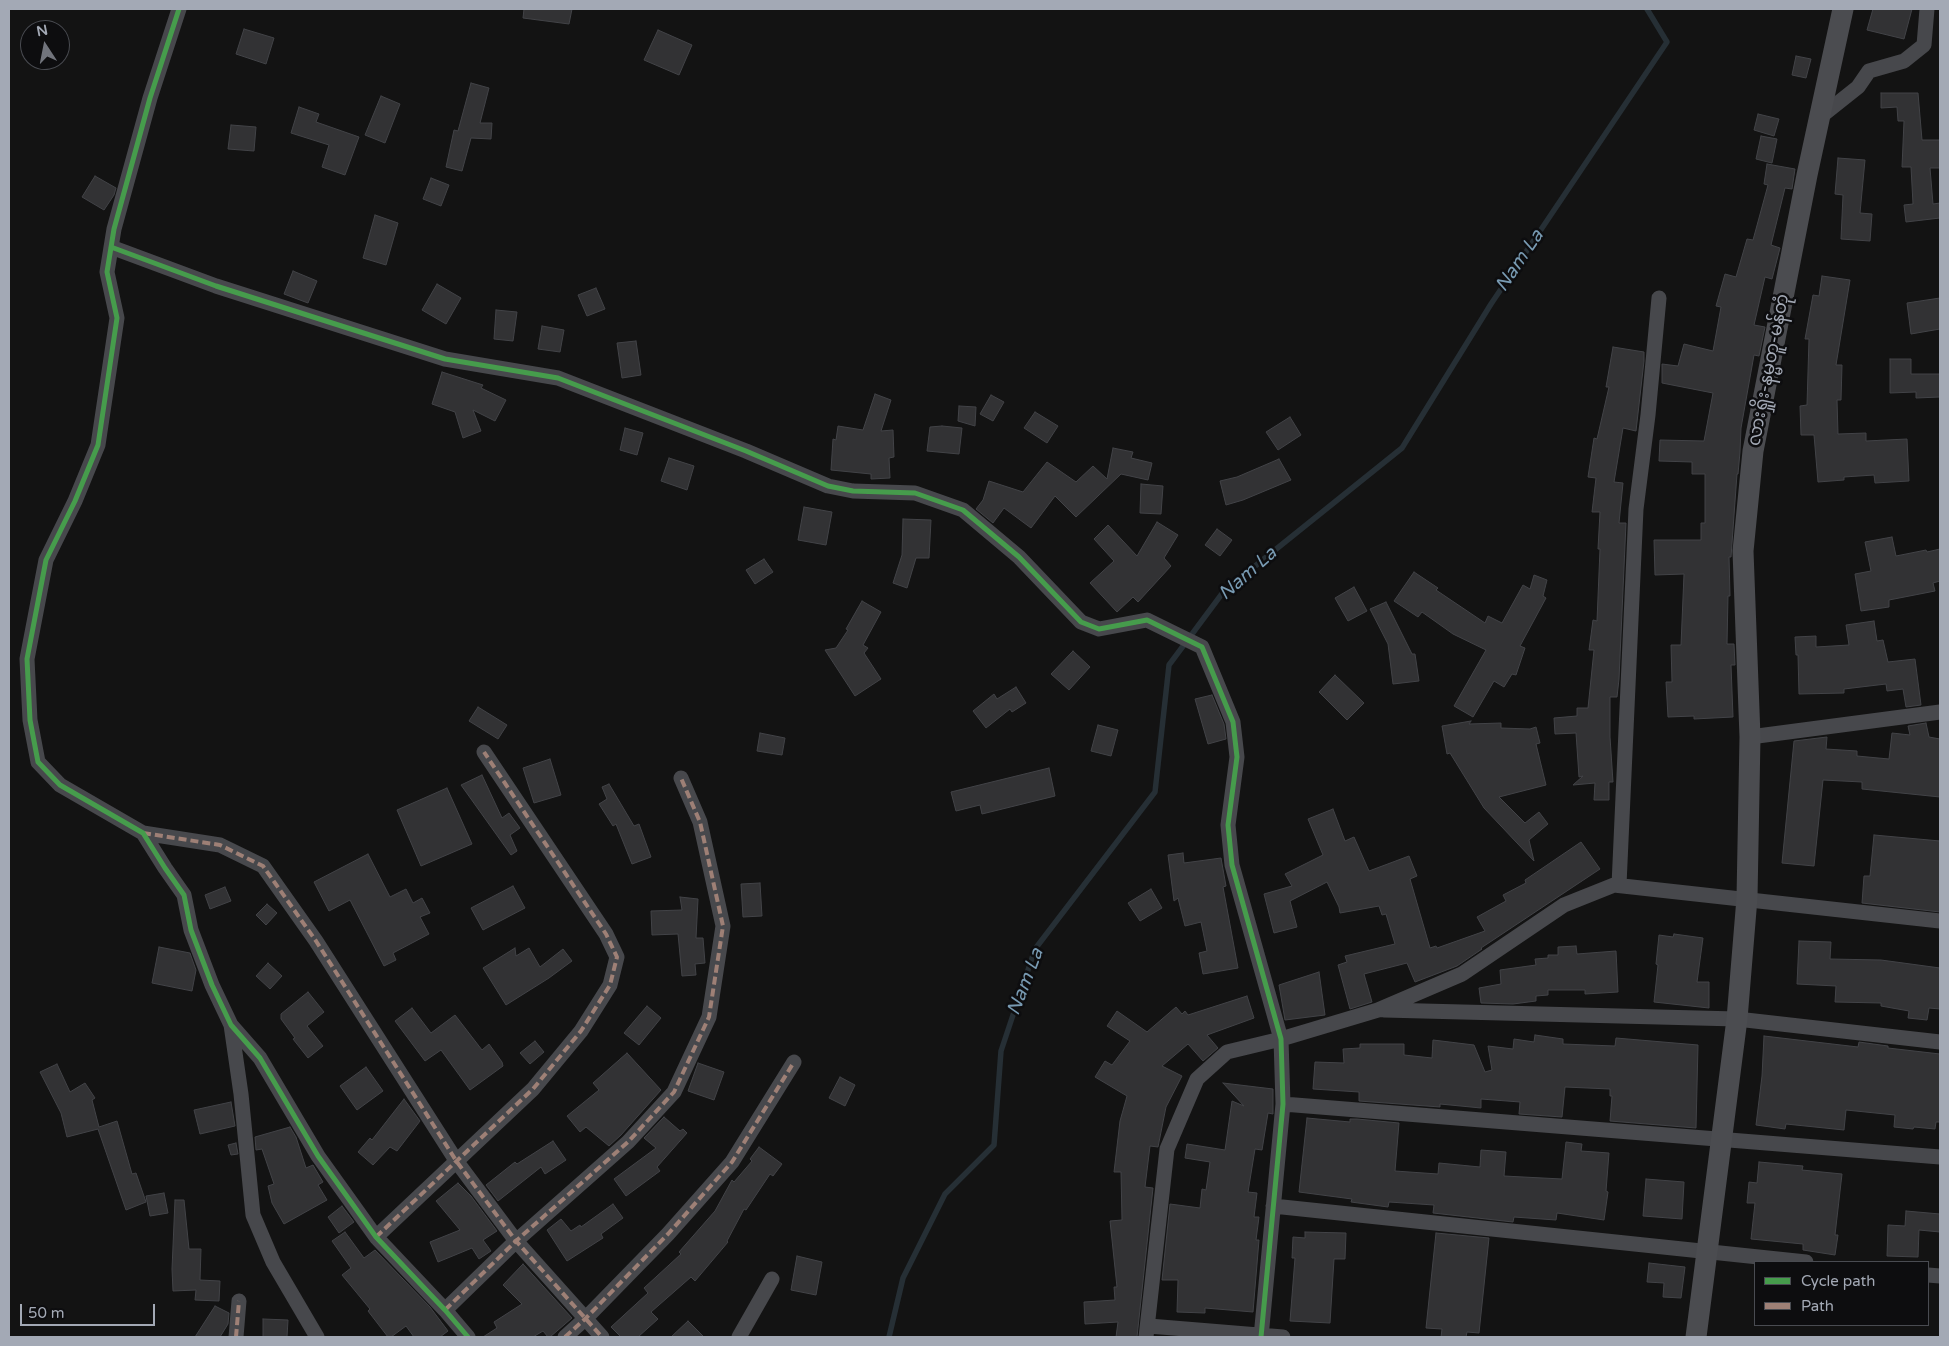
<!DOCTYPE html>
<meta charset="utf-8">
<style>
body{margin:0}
#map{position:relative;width:1949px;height:1346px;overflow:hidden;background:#131313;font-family:"Varela Round",sans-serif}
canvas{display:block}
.frame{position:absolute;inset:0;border:10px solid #a3a9b5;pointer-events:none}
.legend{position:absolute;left:1754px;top:1261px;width:175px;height:65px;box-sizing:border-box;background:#0d0d0f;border:1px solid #494b51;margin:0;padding:6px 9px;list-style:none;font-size:15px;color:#a3a9b5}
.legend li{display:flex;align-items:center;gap:10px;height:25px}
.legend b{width:25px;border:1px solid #494b51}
.north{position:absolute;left:20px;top:20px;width:50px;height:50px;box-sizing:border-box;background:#0d0d0f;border:1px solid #494b51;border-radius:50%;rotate:349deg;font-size:14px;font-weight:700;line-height:20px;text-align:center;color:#a3a9b5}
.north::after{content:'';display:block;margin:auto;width:18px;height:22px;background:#71747c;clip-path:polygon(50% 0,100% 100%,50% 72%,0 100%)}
.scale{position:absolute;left:20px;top:1304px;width:135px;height:22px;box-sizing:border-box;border:2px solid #a3a9b5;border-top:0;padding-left:6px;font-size:15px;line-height:18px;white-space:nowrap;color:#a3a9b5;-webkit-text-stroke:4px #0d0d0f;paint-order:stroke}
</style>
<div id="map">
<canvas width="1949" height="1346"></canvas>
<div class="frame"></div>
<ul class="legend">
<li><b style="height:6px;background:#469c4c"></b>Cycle path</li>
<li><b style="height:6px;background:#9e8076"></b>Path</li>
</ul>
<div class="north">N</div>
<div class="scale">50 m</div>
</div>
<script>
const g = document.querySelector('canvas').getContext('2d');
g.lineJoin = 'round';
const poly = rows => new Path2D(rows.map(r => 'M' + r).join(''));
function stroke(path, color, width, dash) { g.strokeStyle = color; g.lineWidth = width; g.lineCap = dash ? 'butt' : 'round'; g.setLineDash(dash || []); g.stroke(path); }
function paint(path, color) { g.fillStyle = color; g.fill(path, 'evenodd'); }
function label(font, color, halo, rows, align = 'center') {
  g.font = font + ' "Varela Round","Noto Sans Myanmar",sans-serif'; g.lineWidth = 5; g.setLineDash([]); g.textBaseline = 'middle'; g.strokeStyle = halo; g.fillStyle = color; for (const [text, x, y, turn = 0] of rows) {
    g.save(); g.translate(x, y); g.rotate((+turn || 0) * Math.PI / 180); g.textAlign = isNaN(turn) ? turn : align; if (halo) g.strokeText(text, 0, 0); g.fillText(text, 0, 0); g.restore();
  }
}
stroke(poly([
 [889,1337,903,1278,945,1194,994,1145,1001,1051,1035,949,1155,792,1169,665,1224,591,1402,448,1491,304,1667,42,1647,9]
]), '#262f35', 5.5);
const building = poly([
 [524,9,572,9,569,24,523,18,524,9],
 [1873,9,1912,9,1904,39,1867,30,1873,9],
 [244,29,274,38,266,64,236,54,244,29],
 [658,30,692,45,679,75,644,60,658,30],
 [1796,56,1811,59,1806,78,1792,75,1796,56],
 [471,83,489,88,480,123,492,123,491,139,471,138,462,171,446,167,454,130,458,131,471,83],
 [1881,93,1918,93,1922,140,1940,140,1940,168,1930,168,1933,204,1940,203,1940,218,1906,222,1904,205,1913,204,1911,167,1902,167,1904,121,1898,121,1897,107,1881,108,1881,93],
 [381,96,400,104,385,143,365,135,381,96],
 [299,107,319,114,316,122,359,137,345,175,322,167,329,145,291,133,299,107],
 [1758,114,1779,119,1774,136,1754,130,1758,114],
 [231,125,256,127,254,151,228,149,231,125],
 [1761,136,1777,139,1772,163,1756,159,1761,136],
 [1838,158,1865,160,1860,213,1872,214,1870,241,1841,239,1843,195,1835,194,1838,158],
 [1767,164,1795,169,1792,189,1785,188,1771,245,1780,248,1772,279,1765,277,1754,325,1765,327,1759,356,1754,355,1741,428,1740,452,1738,474,1737,474,1731,557,1729,557,1730,596,1728,596,1727,644,1734,644,1735,665,1731,665,1733,717,1694,719,1694,716,1668,717,1666,682,1672,682,1671,645,1681,645,1684,574,1655,575,1654,540,1701,540,1701,523,1705,523,1705,474,1692,474,1692,462,1659,461,1660,440,1704,441,1713,393,1662,383,1662,364,1678,366,1684,344,1713,351,1721,307,1716,306,1725,274,1736,277,1747,239,1753,240,1768,185,1764,184,1767,164],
 [95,176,116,188,114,195,104,210,82,197,95,176],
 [431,178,449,185,441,206,423,199,431,178],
 [375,215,398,223,386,265,363,258,375,215],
 [293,271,317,281,308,303,284,294,293,271],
 [1822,276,1850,280,1836,365,1842,365,1841,400,1837,400,1838,434,1866,433,1866,441,1907,439,1909,481,1875,483,1874,475,1844,477,1844,480,1818,482,1814,435,1801,435,1800,406,1807,405,1809,339,1805,339,1813,295,1819,296,1822,276],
 [437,284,461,298,446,324,422,310,437,284],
 [596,288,605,309,587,316,578,295,596,288],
 [1940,298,1940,329,1911,334,1907,303,1940,298],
 [496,310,517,312,513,341,494,339,496,310],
 [542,326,564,330,560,352,538,349,542,326],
 [636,341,641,375,622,378,617,343,636,341],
 [1613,347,1644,352,1644,361,1636,431,1623,428,1614,482,1623,483,1619,523,1626,523,1619,679,1617,697,1610,697,1610,737,1613,782,1609,782,1609,800,1594,800,1595,783,1573,785,1583,776,1579,777,1576,733,1555,734,1554,718,1577,716,1577,708,1588,708,1594,650,1589,650,1593,620,1597,621,1600,549,1598,549,1600,512,1592,512,1596,478,1588,477,1594,438,1597,439,1609,387,1606,387,1613,347],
 [1890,359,1911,359,1911,374,1940,374,1940,397,1916,398,1916,392,1890,393,1890,359],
 [442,372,483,385,481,388,506,400,495,421,473,410,481,431,463,438,455,412,432,404,442,372],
 [875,394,891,400,881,431,893,430,894,457,889,458,890,478,871,479,871,474,831,470,833,439,836,440,838,426,863,430,875,394],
 [991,395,1004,402,993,421,980,414,991,395],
 [959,406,976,407,975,426,958,421,959,406],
 [1035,412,1058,426,1047,443,1024,428,1035,412],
 [1290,417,1301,435,1278,450,1266,432,1290,417],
 [942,426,962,428,959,454,927,451,930,427,942,426],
 [625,428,643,433,637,455,620,450,625,428],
 [1113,448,1133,452,1131,458,1152,463,1148,480,1121,474,1076,517,1055,496,1031,528,1004,508,993,523,976,509,983,500,989,481,1023,492,1047,462,1076,482,1093,466,1107,479,1113,448],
 [669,458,694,466,687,490,661,481,669,458],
 [1279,459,1291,480,1243,500,1226,505,1220,481,1237,477,1279,459],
 [1141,484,1163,486,1161,514,1140,513,1141,484],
 [804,507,832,512,826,545,798,540,804,507],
 [903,519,931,520,929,558,916,558,907,588,893,583,902,555,903,519],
 [1157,522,1178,535,1164,558,1171,566,1138,602,1133,597,1117,612,1090,583,1114,561,1094,539,1108,525,1137,556,1157,522],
 [1217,529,1232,540,1220,556,1205,545,1217,529],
 [1892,537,1896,556,1926,550,1927,552,1940,549,1940,581,1933,583,1935,591,1889,600,1889,607,1861,611,1855,574,1871,571,1865,542,1892,537],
 [764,559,773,572,755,584,746,570,764,559],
 [1414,572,1438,588,1436,590,1485,623,1488,616,1502,623,1523,585,1530,589,1534,575,1547,580,1543,596,1546,598,1520,646,1525,648,1516,675,1512,674,1504,687,1494,681,1473,717,1454,706,1486,650,1453,634,1422,612,1418,617,1394,601,1414,572],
 [1354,587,1367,611,1348,621,1335,598,1354,587],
 [862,601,881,612,863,645,868,648,864,653,881,679,855,696,825,650,836,648,848,630,846,629,862,601],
 [1386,602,1412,654,1415,654,1419,681,1393,684,1388,644,1370,609,1386,602],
 [1874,621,1877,641,1883,640,1888,662,1915,659,1921,705,1906,707,1903,689,1887,691,1886,684,1844,689,1844,693,1799,694,1798,655,1796,655,1795,637,1816,636,1816,647,1849,645,1846,625,1874,621],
 [1073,651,1090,667,1069,690,1051,674,1073,651],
 [1335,675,1364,703,1347,720,1319,692,1335,675],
 [1016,687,1026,703,1012,712,1010,709,986,728,973,711,994,694,997,699,1016,687],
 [1212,695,1224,724,1226,739,1208,744,1195,699,1212,695],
 [478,707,507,725,498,739,469,721,478,707],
 [1471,721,1469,724,1501,723,1501,728,1530,729,1536,727,1540,743,1536,744,1546,785,1499,797,1525,823,1539,812,1548,824,1529,840,1534,861,1484,808,1450,753,1447,754,1442,726,1471,721],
 [1926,723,1929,737,1940,739,1940,797,1862,789,1862,782,1823,780,1814,866,1782,863,1794,741,1827,737,1826,749,1857,751,1857,756,1889,759,1892,733,1910,735,1908,726,1926,723],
 [1098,725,1118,730,1111,756,1091,751,1098,725],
 [760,733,785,738,782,755,757,751,760,733],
 [550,759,561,795,534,803,523,768,550,759],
 [1049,768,1055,796,982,814,980,805,956,811,951,792,1049,768],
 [482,775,502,818,509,813,520,828,510,835,517,851,511,855,461,785,482,775],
 [609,784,634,826,639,824,651,857,632,864,616,824,613,826,599,804,607,799,602,787,609,784],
 [447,788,472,844,421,866,397,810,447,788],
 [1333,809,1345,841,1354,837,1369,871,1409,856,1417,876,1410,879,1430,948,1436,946,1437,948,1485,931,1477,917,1506,901,1503,895,1526,883,1525,880,1581,842,1600,869,1481,948,1482,949,1457,966,1415,982,1407,963,1364,974,1372,1002,1350,1009,1338,965,1347,962,1345,956,1395,944,1386,914,1382,915,1379,906,1340,913,1339,907,1327,882,1290,901,1297,927,1274,933,1264,894,1292,886,1285,874,1323,855,1308,819,1333,809],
 [1874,835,1940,841,1940,912,1862,903,1864,876,1870,876,1874,835],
 [1183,853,1184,863,1221,858,1226,886,1223,887,1238,968,1203,974,1199,953,1207,951,1201,922,1185,926,1178,898,1174,901,1168,855,1183,853],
 [368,854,390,897,406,889,413,903,422,898,430,913,420,917,429,934,393,953,396,960,384,966,350,900,329,911,314,882,368,854],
 [760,883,762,916,743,917,741,884,760,883],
 [513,886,525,908,483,930,471,908,513,886],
 [225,887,231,901,210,909,205,895,225,887],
 [1151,889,1162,908,1140,921,1128,903,1151,889],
 [680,897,698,899,696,938,703,938,705,963,695,964,696,975,682,976,678,934,652,935,651,911,682,910,680,897],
 [267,904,277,913,266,925,256,915,267,904],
 [1674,934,1703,938,1697,982,1709,982,1709,1008,1654,1002,1658,965,1656,964,1659,935,1673,937,1674,934],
 [1799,941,1831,942,1830,959,1881,960,1940,968,1940,1009,1929,1008,1927,1020,1908,1018,1909,1011,1881,1006,1881,1003,1835,1002,1836,986,1797,984,1799,941],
 [1576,946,1577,954,1616,951,1618,992,1585,994,1585,990,1548,990,1548,995,1536,996,1536,1001,1513,1004,1481,1003,1479,988,1501,984,1500,970,1536,965,1535,959,1548,958,1548,955,1558,955,1558,947,1576,946],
 [159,947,190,953,196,970,192,991,152,983,159,947],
 [515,948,516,956,529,948,540,967,563,949,572,961,549,978,506,1005,483,968,515,948],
 [268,963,282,976,270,989,256,976,268,963],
 [1319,972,1325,1015,1285,1020,1279,985,1319,972],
 [308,992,324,1012,307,1026,323,1046,308,1058,293,1039,295,1038,281,1019,281,1014,308,992],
 [1247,996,1254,1018,1207,1035,1218,1048,1203,1061,1188,1044,1162,1066,1182,1076,1166,1107,1158,1147,1150,1146,1145,1187,1153,1188,1137,1337,1116,1337,1118,1322,1085,1324,1084,1302,1115,1300,1114,1287,1117,1287,1110,1221,1122,1220,1121,1172,1114,1172,1120,1121,1127,1096,1095,1077,1105,1061,1112,1065,1130,1041,1107,1026,1117,1011,1147,1032,1176,1007,1182,1014,1185,1011,1188,1015,1247,996],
 [647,1006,661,1018,639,1045,624,1033,647,1006],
 [412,1008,431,1033,455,1015,482,1050,489,1044,502,1062,503,1066,470,1090,441,1050,425,1061,395,1021,412,1008],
 [1535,1035,1563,1039,1563,1044,1615,1046,1616,1038,1698,1045,1696,1128,1610,1121,1612,1096,1610,1096,1610,1089,1565,1087,1562,1117,1519,1114,1520,1102,1481,1099,1481,1108,1440,1104,1440,1107,1359,1101,1359,1092,1313,1089,1315,1062,1344,1063,1343,1049,1360,1048,1360,1044,1404,1044,1404,1055,1432,1058,1433,1040,1474,1045,1485,1072,1492,1070,1488,1046,1513,1049,1514,1039,1534,1042,1535,1035],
 [1764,1036,1858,1047,1859,1042,1866,1043,1888,1046,1888,1048,1940,1054,1940,1122,1936,1122,1935,1129,1914,1127,1913,1129,1894,1127,1895,1115,1846,1110,1844,1130,1786,1124,1785,1129,1756,1125,1762,1076,1764,1036],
 [535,1041,544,1052,530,1064,520,1053,535,1041],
 [627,1053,661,1090,621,1135,609,1146,586,1127,580,1132,567,1116,599,1090,593,1083,627,1053],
 [698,1063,724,1072,714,1100,688,1091,698,1063],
 [57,1064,70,1092,85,1083,95,1098,92,1100,99,1127,117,1121,132,1174,136,1173,146,1202,126,1210,98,1129,67,1137,61,1113,40,1072,57,1064],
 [366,1067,383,1091,357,1110,340,1086,366,1067],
 [840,1077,855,1085,845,1106,829,1098,840,1077],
 [1223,1083,1273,1089,1273,1114,1268,1113,1262,1150,1255,1149,1248,1192,1257,1193,1254,1217,1259,1217,1256,1240,1259,1240,1253,1312,1205,1308,1205,1313,1177,1312,1178,1280,1162,1280,1170,1204,1200,1208,1202,1189,1206,1190,1210,1162,1185,1158,1187,1144,1225,1150,1232,1101,1244,1106,1223,1083],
 [404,1099,420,1121,397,1151,390,1147,373,1165,358,1152,370,1138,372,1140,404,1099],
 [231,1102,235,1126,200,1134,194,1110,231,1102],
 [664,1117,680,1131,683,1129,687,1133,657,1167,660,1171,626,1196,614,1179,656,1148,644,1138,664,1117],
 [1307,1118,1350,1122,1350,1119,1357,1119,1399,1123,1395,1171,1438,1174,1439,1163,1480,1167,1481,1150,1506,1152,1504,1176,1562,1179,1566,1142,1582,1144,1581,1151,1609,1153,1606,1191,1608,1192,1604,1220,1557,1213,1556,1220,1514,1217,1513,1222,1433,1213,1434,1205,1389,1202,1388,1207,1351,1202,1352,1199,1299,1192,1307,1118],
 [290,1127,296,1137,306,1168,313,1165,323,1182,318,1185,327,1200,284,1224,272,1203,268,1186,274,1184,262,1149,256,1150,255,1137,290,1127],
 [553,1141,566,1160,545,1174,541,1167,498,1201,486,1185,515,1162,517,1164,553,1141],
 [236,1143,238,1154,231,1155,228,1145,236,1143],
 [759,1147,782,1164,773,1176,770,1174,746,1210,744,1209,727,1241,728,1242,695,1281,691,1277,651,1312,658,1319,638,1337,621,1337,611,1327,648,1293,644,1288,681,1254,679,1252,715,1211,732,1180,734,1182,752,1161,750,1159,759,1147],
 [1759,1162,1803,1166,1802,1170,1842,1174,1835,1235,1838,1235,1835,1255,1803,1250,1803,1244,1751,1239,1755,1203,1747,1203,1749,1182,1757,1183,1759,1162],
 [1646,1179,1684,1182,1682,1219,1643,1216,1646,1179],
 [458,1183,471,1196,497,1231,483,1240,491,1251,479,1259,472,1248,438,1262,430,1242,460,1230,436,1201,458,1183],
 [164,1193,168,1213,150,1216,146,1196,164,1193],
 [175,1200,184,1200,189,1249,201,1249,200,1280,220,1281,219,1301,195,1300,196,1290,173,1291,172,1269,175,1200],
 [613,1204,623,1218,601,1234,603,1238,567,1261,547,1230,561,1219,571,1231,580,1225,581,1227,613,1204],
 [342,1206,354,1222,339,1233,328,1217,342,1206],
 [1906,1211,1940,1214,1940,1232,1919,1230,1918,1257,1887,1256,1888,1225,1905,1226,1906,1211],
 [345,1232,364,1258,375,1250,430,1307,448,1331,440,1337,414,1337,406,1326,391,1337,388,1337,368,1311,370,1309,342,1275,351,1268,332,1241,345,1232],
 [1305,1232,1346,1233,1345,1259,1334,1259,1330,1323,1290,1321,1295,1258,1292,1258,1293,1237,1305,1238,1305,1232],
 [1436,1233,1489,1238,1479,1333,1467,1332,1466,1337,1441,1337,1442,1329,1426,1328,1436,1233],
 [797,1256,822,1262,816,1295,791,1290,797,1256],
 [1649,1263,1685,1267,1681,1298,1663,1297,1664,1283,1647,1282,1649,1263],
 [523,1264,572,1318,550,1337,548,1337,543,1331,533,1337,483,1337,497,1328,494,1322,522,1304,503,1285,523,1264],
 [215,1306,229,1313,228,1324,220,1337,195,1337,215,1306],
 [263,1319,288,1320,287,1337,263,1337,263,1319],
 [688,1321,704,1337,671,1337,688,1321]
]);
paint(building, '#323234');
stroke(building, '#424347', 1);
stroke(poly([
 [179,9,150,98,114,229,107,272,117,318,98,445,75,501,46,560,27,659,30,720,38,762,60,785,143,833,165,868,184,895,191,930,212,985,231,1025,260,1058,318,1156,376,1237,445,1310,468,1337],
 [1819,118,1858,87,1869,71,1904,61,1924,45,1927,9],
 [111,247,216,286,445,359,558,378,746,451,828,486,853,491,915,493,963,510,1019,557,1081,622,1099,629,1147,620,1202,647,1233,722,1237,757,1228,825,1232,865,1281,1039,1283,1104,1261,1337],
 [1750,737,1940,712],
 [143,833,220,845,263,866,316,941,457,1162,516,1241,602,1337],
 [1619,885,1636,509,1648,415,1659,298],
 [1384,1010,1737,1019,1940,1042],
 [231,1025,241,1094,253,1215,273,1262,317,1337],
 [1283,1104,1940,1157],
 [1273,1206,1806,1262],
 [376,1237,533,1089,581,1031,610,985,617,957,606,934,484,752],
 [1928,1275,1940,1276],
 [445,1310,516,1241,628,1142,674,1092,709,1017,723,926,700,822,681,778],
 [1149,1326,1283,1337],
 [236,1337,239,1301],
 [565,1337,586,1318,668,1234,732,1162,794,1062],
 [739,1337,772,1279],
 [1146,1337,1167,1149,1197,1079,1227,1052,1281,1039,1378,1010,1462,974,1564,905,1614,885,1940,921]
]), '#47484c', 15);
stroke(poly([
 [1696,1337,1737,1019,1747,898,1750,737,1743,551,1753,451,1807,175,1843,9]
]), '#4b4c50', 21);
stroke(poly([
 [143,833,220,845,263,866,316,941,457,1162,516,1241,602,1337],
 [376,1237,533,1089,581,1031,610,985,617,957,606,934,484,752],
 [445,1310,516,1241,628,1142,674,1092,709,1017,723,926,700,822,681,778],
 [236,1337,239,1301],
 [565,1337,586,1318,668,1234,732,1162,794,1062]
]), '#9e8076', 4, [8, 4]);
stroke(poly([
 [179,9,150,98,114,229,107,272,117,318,98,445,75,501,46,560,27,659,30,720,38,762,60,785,143,833,165,868,184,895,191,930,212,985,231,1025,260,1058,318,1156,376,1237,445,1310,468,1337],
 [111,247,216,286,445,359,558,378,746,451,828,486,853,491,915,493,963,510,1019,557,1081,622,1099,629,1147,620,1202,647,1233,722,1237,757,1228,825,1232,865,1281,1039,1283,1104,1261,1337]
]), '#469c4c', 5);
label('18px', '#a3a9b5', '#0d0d0f', [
 ["လားရှိုး-နမ္မတူ-မန်တုံ",1769,370,-79]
]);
label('italic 19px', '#789ab2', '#0d0d0f', [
 ["Nam La",1520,261,-56],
 ["Nam La",1248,574,-41],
 ["Nam La",1026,982,-69]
]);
</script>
